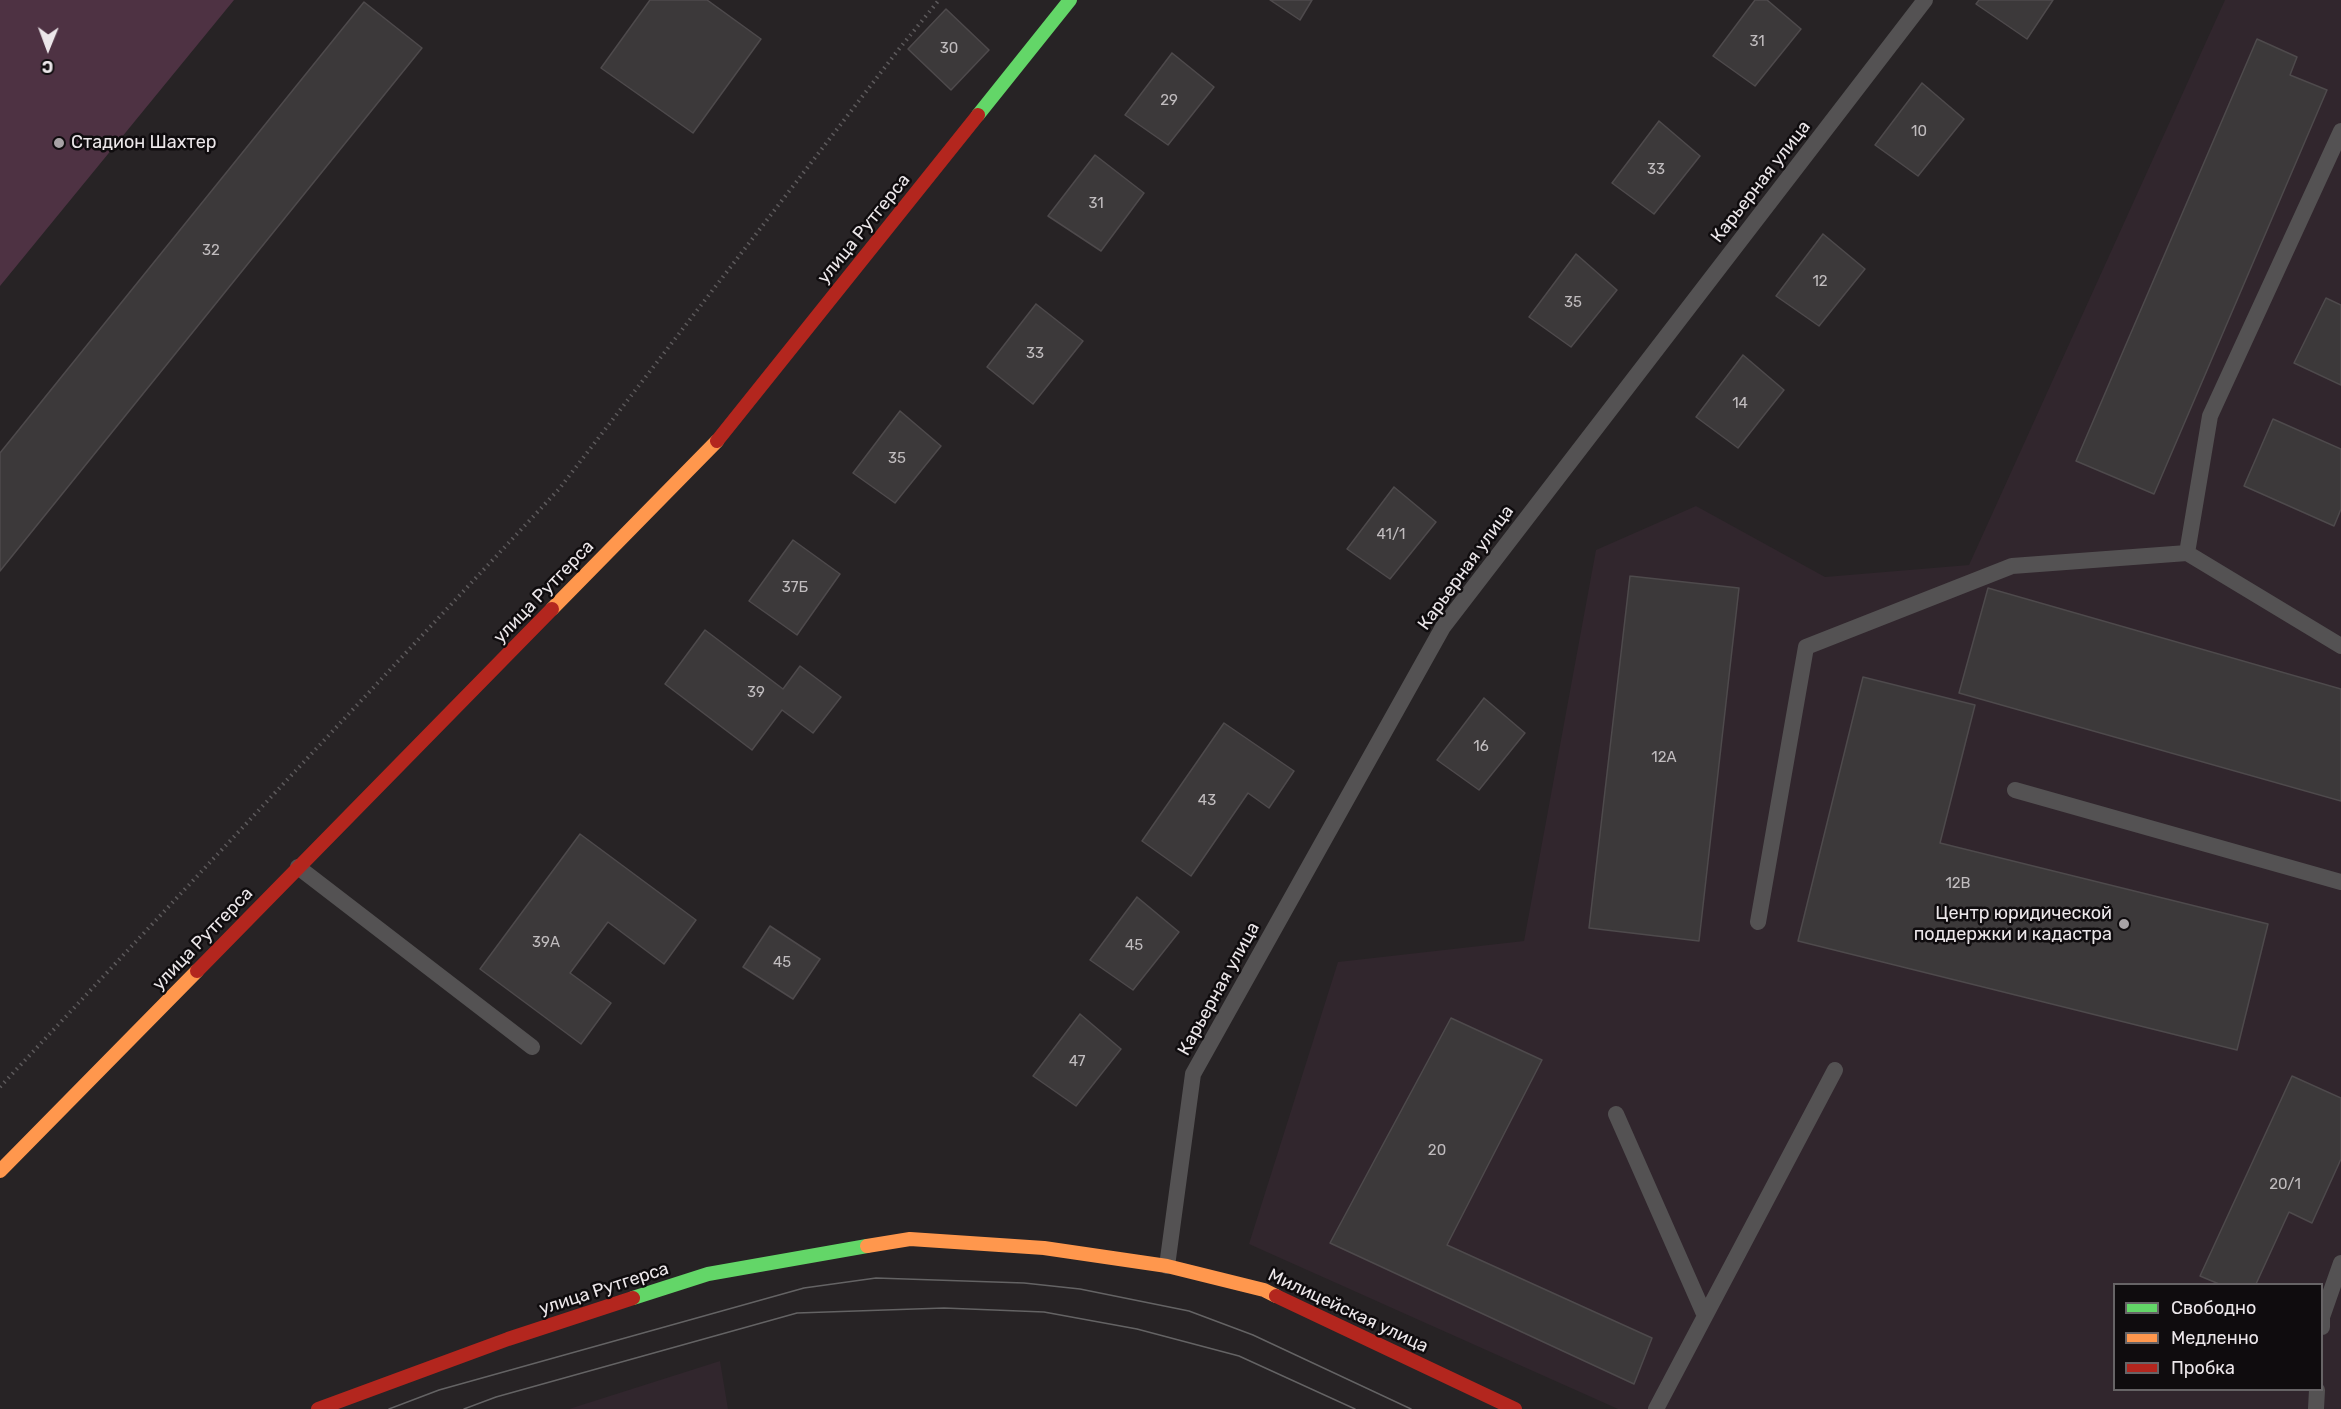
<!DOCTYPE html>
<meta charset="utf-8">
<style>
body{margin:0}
#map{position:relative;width:2341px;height:1409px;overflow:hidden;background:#272325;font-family:Rubik,sans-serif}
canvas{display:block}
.legend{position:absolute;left:2113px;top:1283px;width:210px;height:108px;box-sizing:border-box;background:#0f0c0e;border:2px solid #676466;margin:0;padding:8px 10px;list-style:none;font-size:18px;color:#ece7ea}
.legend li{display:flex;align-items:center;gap:12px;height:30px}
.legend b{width:30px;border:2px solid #676466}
.north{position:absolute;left:18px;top:18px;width:60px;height:60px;-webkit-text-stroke:4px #0f0c0e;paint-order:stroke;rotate:181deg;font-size:16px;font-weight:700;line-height:24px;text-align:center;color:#ece7ea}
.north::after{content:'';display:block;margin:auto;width:21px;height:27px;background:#ece7ea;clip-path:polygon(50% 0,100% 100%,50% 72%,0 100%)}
</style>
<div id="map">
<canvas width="2341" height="1409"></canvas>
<ul class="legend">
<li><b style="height:8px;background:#63d668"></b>Свободно</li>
<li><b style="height:8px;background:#ff974d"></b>Медленно</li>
<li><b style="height:8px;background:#b3261e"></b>Пробка</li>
</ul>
<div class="north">С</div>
</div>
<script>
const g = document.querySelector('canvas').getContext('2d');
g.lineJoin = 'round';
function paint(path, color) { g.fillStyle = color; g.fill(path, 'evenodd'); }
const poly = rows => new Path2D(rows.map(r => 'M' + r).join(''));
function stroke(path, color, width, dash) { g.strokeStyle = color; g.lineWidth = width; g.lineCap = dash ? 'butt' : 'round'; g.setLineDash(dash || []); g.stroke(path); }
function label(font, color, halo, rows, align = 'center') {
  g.font = font + ' Rubik,sans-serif'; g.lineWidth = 5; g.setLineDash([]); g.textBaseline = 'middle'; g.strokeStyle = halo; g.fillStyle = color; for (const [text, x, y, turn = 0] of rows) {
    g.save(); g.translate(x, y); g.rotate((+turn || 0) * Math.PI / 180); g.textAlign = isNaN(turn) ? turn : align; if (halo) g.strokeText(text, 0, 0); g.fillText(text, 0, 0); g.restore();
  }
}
paint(poly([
 [2225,0,2341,0,2341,1409,1618,1409,1249,1244,1338,962,1524,941,1596,550,1696,506,1825,577,1969,565],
 [2114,1284,2322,1284,2322,1390,2114,1390],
 [720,1361,728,1409,569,1409]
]), '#31262d');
paint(poly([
 [0,0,234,0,0,286]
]), '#4e3243');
const building = poly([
 [650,0,707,0,761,39,693,133,601,68,650,0],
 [1270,0,1312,0,1300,20,1270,0],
 [1755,0,1767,0,1801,29,1755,86,1713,56,1755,0],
 [1979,0,2053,0,2027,39,1976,4,1979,0],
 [364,2,422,48,0,571,0,453,364,2],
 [946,9,989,50,951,90,908,49,946,9],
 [2257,39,2297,57,2290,75,2327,90,2154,494,2076,461,2257,39],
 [1172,53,1214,87,1168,145,1125,115,1172,53],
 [1922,83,1964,119,1918,176,1875,145,1922,83],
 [1659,121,1700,156,1654,214,1612,183,1659,121],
 [1095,155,1144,193,1101,251,1048,216,1095,155],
 [1823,234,1865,269,1819,326,1776,296,1823,234],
 [1576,254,1617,290,1571,347,1529,317,1576,254],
 [2326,298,2341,305,2341,385,2294,363,2326,298],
 [1036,304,1083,341,1033,404,987,367,1036,304],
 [1743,355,1784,390,1738,448,1696,417,1743,355],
 [900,411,941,446,895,503,853,473,900,411],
 [2273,419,2341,449,2341,509,2334,526,2244,486,2273,419],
 [1394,487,1436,522,1390,579,1347,549,1394,487],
 [793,540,840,574,797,635,749,601,793,540],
 [1630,576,1739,588,1699,941,1589,928,1630,576],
 [1988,588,2341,689,2341,801,1959,693,1988,588],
 [705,630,783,689,800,666,841,697,813,733,782,710,752,750,665,684,705,630],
 [1863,677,1975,705,1940,843,2268,924,2237,1050,1798,941,1863,677],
 [1484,698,1525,733,1479,790,1437,760,1484,698],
 [1224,723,1294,771,1269,808,1248,793,1191,876,1142,841,1224,723],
 [580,834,696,920,664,964,608,922,570,973,611,1003,581,1044,480,969,580,834],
 [1137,897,1179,932,1133,990,1090,960,1137,897],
 [770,926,820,959,793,999,743,967,770,926],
 [1080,1014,1121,1049,1076,1106,1033,1076,1080,1014],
 [1451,1018,1542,1060,1447,1245,1652,1338,1634,1384,1330,1243,1451,1018],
 [2292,1076,2341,1098,2341,1159,2312,1223,2289,1212,2256,1284,2219,1284,2200,1276,2292,1076]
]);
paint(building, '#3c393a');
stroke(building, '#4e4a4c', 1.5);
stroke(poly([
 [0,1087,559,489,899,49,939,0]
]), '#5d5a5c', 4, [1.5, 4.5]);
stroke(poly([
 [2187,553,2210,416,2341,131],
 [2015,790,2341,882],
 [298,867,532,1047],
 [1758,922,1806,647,2012,566,2187,553,2341,646],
 [1616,1114,1705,1316],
 [1167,1266,1193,1074,1443,627,1925,0],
 [2322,1327,2322,1317,2341,1263],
 [1656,1409,1835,1070],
 [2316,1409,2317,1390]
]), '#545253', 16);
stroke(poly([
 [978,115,1070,0],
 [633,1298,708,1274,867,1246]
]), '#63d668', 14);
stroke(poly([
 [552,609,717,441],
 [0,1171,197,971],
 [867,1246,910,1239,1044,1248,1167,1266,1264,1290,1276,1296]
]), '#ff974d', 14);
stroke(poly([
 [717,441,978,115],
 [197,971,552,609],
 [1276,1296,1515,1409],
 [318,1409,508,1339,633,1298]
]), '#b3261e', 14);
stroke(poly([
 [389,1409,439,1390,804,1288,876,1278,1024,1283,1080,1289,1189,1311,1253,1335,1411,1409],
 [464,1409,496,1397,797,1313,944,1308,1044,1312,1137,1329,1239,1356,1355,1409]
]), '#646364', 1.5);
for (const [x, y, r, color] of [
 [59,143,6,"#a7a2a5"],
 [2124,924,6,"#a7a2a5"]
]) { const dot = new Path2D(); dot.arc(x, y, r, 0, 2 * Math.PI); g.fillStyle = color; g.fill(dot); stroke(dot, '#0f0c0e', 2); }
label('15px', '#c0bcbe', null, [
 ["31",1757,42],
 ["30",949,49],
 ["29",1169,101],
 ["10",1919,132],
 ["33",1656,170],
 ["31",1096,204],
 ["32",211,251],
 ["12",1820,282],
 ["35",1573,303],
 ["33",1035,354],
 ["14",1740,404],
 ["35",897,459],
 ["41/1",1391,535],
 ["37Б",795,588],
 ["39",756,693],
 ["16",1481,747],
 ["12А",1664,758],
 ["43",1207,801],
 ["12В",1958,884],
 ["39А",546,943],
 ["45",1134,946],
 ["45",782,963],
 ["47",1077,1062],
 ["20",1437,1151],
 ["20/1",2285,1185]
]);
label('18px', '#ece7ea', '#0f0c0e', [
 ["Стадион Шахтер",71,143],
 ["Центр юридической",2112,914,"right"],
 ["поддержки и кадастра",2112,935,"right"]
], 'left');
label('18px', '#ece7ea', '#0f0c0e', [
 ["Карьерная улица",1761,182,-52],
 ["улица Рутгерса",864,229,-51],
 ["Карьерная улица",1466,568,-54],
 ["улица Рутгерса",544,592,-46],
 ["улица Рутгерса",203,939,-46],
 ["Карьерная улица",1219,989,-61],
 ["улица Рутгерса",604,1289,-18],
 ["Милицейская улица",1348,1311,25]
]);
</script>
